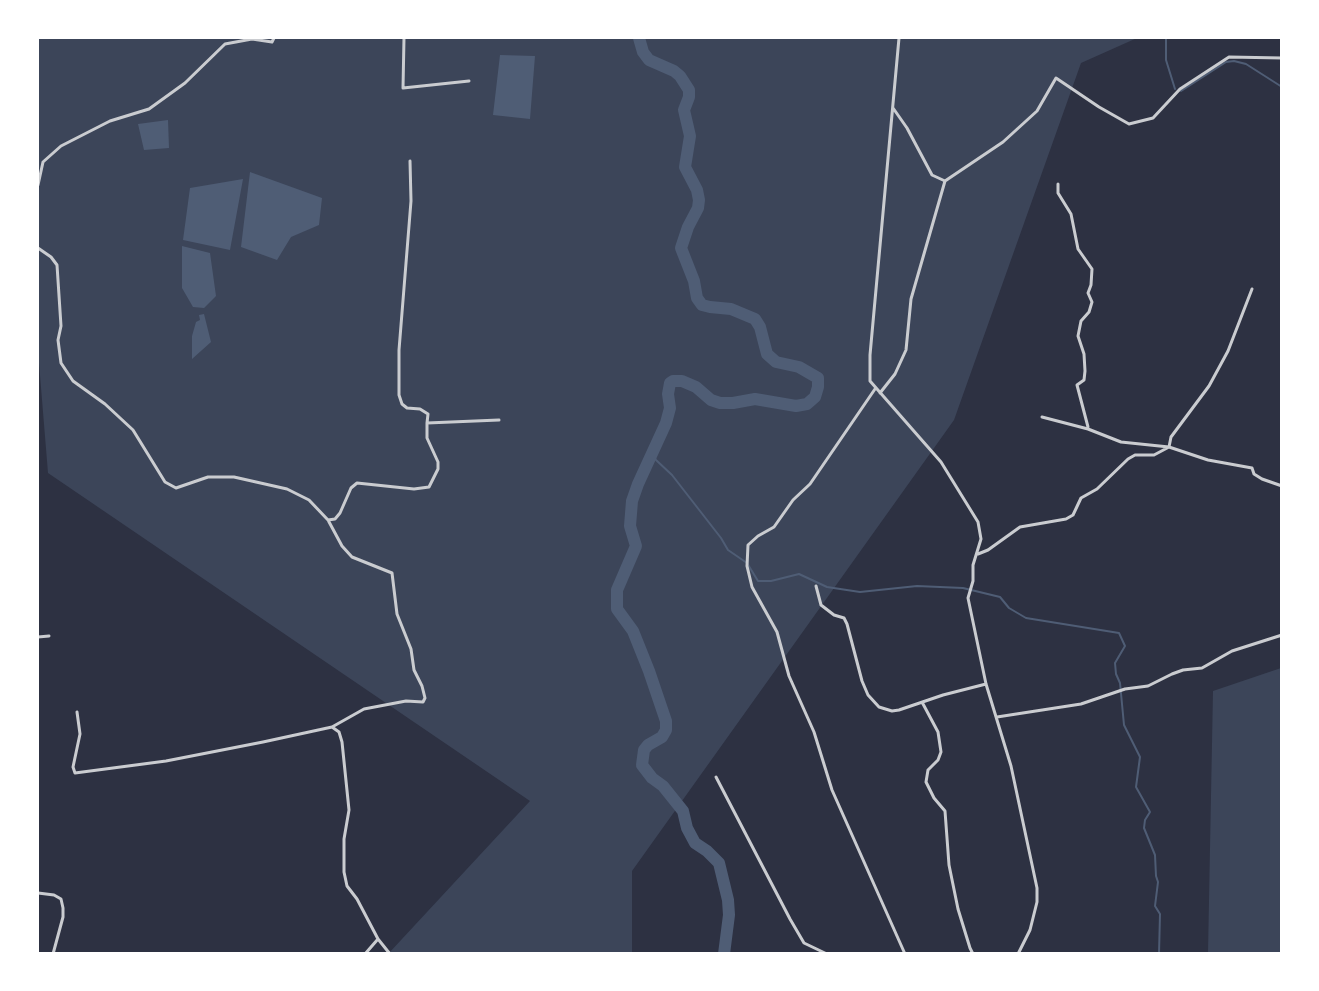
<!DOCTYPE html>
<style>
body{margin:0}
#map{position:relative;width:1319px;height:991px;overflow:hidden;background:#2d3142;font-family:"Archivo Narrow",sans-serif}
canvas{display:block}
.frame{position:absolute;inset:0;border:39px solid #fff;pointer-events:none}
</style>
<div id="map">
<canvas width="1319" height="991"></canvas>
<div class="frame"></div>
</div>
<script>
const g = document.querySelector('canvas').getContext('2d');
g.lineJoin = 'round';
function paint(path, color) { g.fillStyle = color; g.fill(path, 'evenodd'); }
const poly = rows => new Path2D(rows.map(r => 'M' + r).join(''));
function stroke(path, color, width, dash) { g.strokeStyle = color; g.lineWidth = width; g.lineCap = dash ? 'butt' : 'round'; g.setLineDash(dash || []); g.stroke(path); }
paint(poly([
 [38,38,1137,38,1081,63,954,420,632,871,632,954,389,953,530,801,48,473,38,351],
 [1281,668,1281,953,1208,953,1213,691]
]), '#3c4559');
paint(poly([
 [500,55,535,56,530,119,493,115],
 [168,120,169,148,144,150,138,124],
 [250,172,322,198,319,225,291,237,277,260,241,247],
 [243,179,230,250,183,240,190,188],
 [182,246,210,253,216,296,204,308,193,307,182,288],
 [204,314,211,342,192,359,192,336,196,322,200,320,199,315]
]), '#4f5d75');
stroke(poly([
 [1166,38,1166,60,1175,89],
 [1181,91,1226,62,1234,61,1246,64,1282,87],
 [652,453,656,460,672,475,721,538,728,550,747,563,758,581,771,581,799,574,827,587,860,592,917,586,963,588,1000,597,1009,608,1026,618,1119,633,1125,646,1115,663,1116,674,1120,683,1124,725,1140,757,1136,787,1150,812,1145,820,1144,828,1155,855,1156,876,1158,882,1155,906,1160,914,1159,954]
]), '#4f5d75', 2);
stroke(poly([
 [639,38,643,52,649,60,674,71,680,76,689,90,689,97,684,110,690,136,685,167,697,190,699,200,698,208,688,227,681,248,694,281,697,298,702,305,710,307,731,309,755,319,760,327,767,354,776,362,799,367,818,378,818,387,815,397,807,404,796,406,755,399,733,403,720,403,711,400,696,387,682,381,673,381,670,383,668,394,670,408,666,423,638,484,632,501,630,526,636,546,617,590,617,609,633,631,649,671,666,721,666,730,662,737,648,745,644,750,642,765,652,778,663,786,683,811,687,828,695,843,707,851,719,863,728,900,729,915,724,954]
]), '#4f5d75', 12);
stroke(poly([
 [404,38,403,88,469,81],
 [899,38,870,355,870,381,941,462,978,522,981,539,973,565,973,581,968,598,986,684,1011,766,1037,888,1037,902,1030,930,1018,954],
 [410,161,411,201,399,350,399,395,402,404,407,408,420,409,428,414,427,423],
 [945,181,1003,142,1037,111,1056,78,1099,107,1129,124,1153,118,1180,89,1229,57,1282,58],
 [1058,184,1058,193,1071,214,1078,249,1092,269,1091,285,1088,293,1092,302,1089,312,1081,321,1078,336,1084,354,1085,371,1084,380,1077,385,1088,427],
 [38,185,43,162,61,146,110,121,149,109,185,83,225,44,252,39,272,42,274,38],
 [38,248,51,257,57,265,61,326,58,340,61,363,73,381,105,404,133,430,165,482,176,488,208,477,234,477,287,489,309,500,328,520,342,546,352,557,392,573,397,614,411,649,414,670,422,686,425,698,423,702,406,701,364,709,332,727,339,732,342,742,349,810,344,839,344,872,347,886,357,899,378,939,365,954],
 [875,389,810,484,793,500,774,527,758,536,748,545,747,566,752,587,777,632,789,676,814,732,832,790,905,954],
 [880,393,895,374,906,350,911,299,945,181,932,175,907,128,893,108],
 [1042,417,1088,429,1121,442,1169,447,1171,437,1209,386,1228,351,1252,289],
 [328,520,335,519,340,513,351,488,357,483,414,489,429,487,438,469,438,462,427,438,427,423,499,420],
 [978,554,988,550,1020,527,1066,519,1073,515,1081,498,1097,489,1128,459,1135,455,1154,455,1169,447,1208,460,1252,468,1254,474,1262,479,1282,486],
 [816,586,821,605,834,615,844,618,847,624,862,681,868,695,879,707,892,711,899,710,943,695,986,684],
 [38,637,49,636],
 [922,702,938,732,941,752,938,760,928,770,926,782,934,798,945,811,949,865,958,909,970,948,973,954],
 [77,712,80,734,73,767,75,773,166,761,263,742,332,727],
 [997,717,1081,704,1125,689,1148,686,1172,674,1183,670,1202,668,1232,651,1282,635],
 [716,777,790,919,804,943,827,954],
 [38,893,54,895,61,899,63,908,63,917,53,954],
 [378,939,390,954]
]), '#caccd0', 3);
</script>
